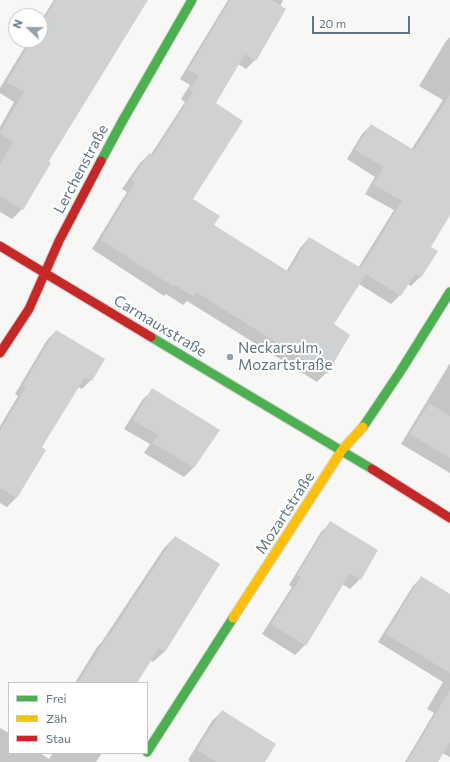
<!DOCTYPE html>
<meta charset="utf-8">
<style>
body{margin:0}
#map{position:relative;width:450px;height:762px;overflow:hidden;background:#f7f7f6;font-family:Commissioner,sans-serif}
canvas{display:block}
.legend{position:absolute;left:8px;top:682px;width:140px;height:72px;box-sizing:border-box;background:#fff;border:1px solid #c0c8cd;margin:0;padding:5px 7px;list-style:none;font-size:12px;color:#617582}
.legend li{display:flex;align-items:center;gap:8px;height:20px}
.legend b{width:20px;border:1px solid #c0c8cd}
.north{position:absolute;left:8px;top:8px;width:40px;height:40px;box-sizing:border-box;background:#fff;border:1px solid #c0c8cd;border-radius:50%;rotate:292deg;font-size:11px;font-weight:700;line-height:16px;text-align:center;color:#617582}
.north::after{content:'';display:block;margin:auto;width:14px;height:18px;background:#96a2ab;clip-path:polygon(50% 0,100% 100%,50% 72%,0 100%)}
.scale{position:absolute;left:312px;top:16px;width:98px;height:18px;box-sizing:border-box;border:2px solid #617582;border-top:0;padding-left:5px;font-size:12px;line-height:14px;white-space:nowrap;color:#617582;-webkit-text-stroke:3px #fff;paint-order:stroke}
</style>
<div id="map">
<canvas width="450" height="762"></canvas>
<ul class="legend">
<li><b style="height:5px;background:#4caf50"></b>Frei</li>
<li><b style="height:5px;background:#ffc107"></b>Zäh</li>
<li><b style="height:5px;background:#c62828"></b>Stau</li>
</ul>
<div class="north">N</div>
<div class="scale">20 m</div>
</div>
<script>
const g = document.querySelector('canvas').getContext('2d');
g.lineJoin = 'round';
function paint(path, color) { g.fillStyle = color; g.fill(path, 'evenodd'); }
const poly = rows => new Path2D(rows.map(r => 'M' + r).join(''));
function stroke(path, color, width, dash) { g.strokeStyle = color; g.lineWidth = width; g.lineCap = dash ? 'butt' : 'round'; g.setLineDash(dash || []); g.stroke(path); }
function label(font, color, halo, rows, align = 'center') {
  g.font = font + ' Commissioner,sans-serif'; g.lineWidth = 4; g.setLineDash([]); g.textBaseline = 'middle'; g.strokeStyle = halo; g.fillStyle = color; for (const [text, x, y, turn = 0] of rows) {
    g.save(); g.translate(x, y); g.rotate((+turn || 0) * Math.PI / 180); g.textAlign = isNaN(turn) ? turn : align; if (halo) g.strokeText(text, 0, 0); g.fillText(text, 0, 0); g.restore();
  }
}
paint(poly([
 [54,0,146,0,47,161,22,209,12,219,0,212,0,127,14,102,0,93,0,88,29,40,40,40,40,22],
 [228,0,283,0,255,60,246,69,238,64,214,104,192,199,213,226,286,272,300,248,309,238,358,268,394,210,365,194,375,177,347,159,362,134,371,125,411,150,443,100,419,86,446,41,450,37,450,214,429,247,420,277,411,286,407,284,400,295,391,304,359,284,332,325,326,373,317,382,187,301,183,305,166,294,164,296,92,249,127,192,122,189,140,163,149,154,150,156,185,102,181,99,190,85,180,79],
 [56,331,91,380,82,389,78,387,41,447,45,450,16,498,7,507,0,503,0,426,18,396,15,394,47,340],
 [450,363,450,473,401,444],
 [153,390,219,430,193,468,184,477,144,453,150,444,124,429,143,399],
 [330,523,360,579,350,589,342,584,305,645,295,655,262,634,292,587,289,585,321,532],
 [175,537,219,564,164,652,153,662,150,660,136,683,75,683,97,647,101,643,164,548],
 [421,578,450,595,450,757,442,753,437,762,405,762,434,713,427,709,443,682,378,642,413,586],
 [222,711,264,762,191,762,188,760,212,721],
 [0,728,9,733,9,753,40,753,49,759,53,753,102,753,96,762,0,762]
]), '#0003');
paint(poly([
 [56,0,148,0,49,161,51,163,23,210,0,196,0,164,13,142,0,133,24,92,7,82,32,40,40,40,40,26],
 [230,0,272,0,286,9,256,61,245,54,216,103,243,121,193,199,220,216,214,225,289,272,309,237,361,268,402,201,373,184,384,167,355,150,371,124,414,150,450,95,450,215,431,247,438,251,421,278,415,274,401,296,366,274,334,324,350,335,327,374,196,292,193,296,175,285,174,287,101,240,135,182,131,180,149,153,153,156,193,92,189,90,199,76,188,70],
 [56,330,105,359,92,381,85,377,42,447,46,450,17,498,0,488,0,431,26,387,23,385],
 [152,388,220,430,194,468,153,443,158,435,133,420],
 [429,403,450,416,450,458,410,434],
 [330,521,378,550,361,580,350,573,306,646,271,624,301,577,297,575],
 [175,536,220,564,165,652,159,648,137,683,78,683,108,635,109,636],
 [421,576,450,594,450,673,386,634],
 [450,690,450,742,438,762,407,762],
 [222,710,276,744,265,762,216,762,197,750]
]), '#cfd1d2');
const fast = poly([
 [101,161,123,120,192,0],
 [151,337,372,469],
 [363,427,400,372,450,292],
 [147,752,233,618]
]);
const slow = poly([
 [233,618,342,450,363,427]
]);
const jam = poly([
 [0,246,151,337],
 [0,353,29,309,59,241,101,161],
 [372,469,450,518]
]);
stroke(fast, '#d3d4d4', 11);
stroke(slow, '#d3d4d4', 11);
stroke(jam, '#d3d4d4', 11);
stroke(fast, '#4caf50', 9);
stroke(slow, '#ffc107', 9);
stroke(jam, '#c62828', 9);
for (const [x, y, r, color] of [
 [230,357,4,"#96a2ab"]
]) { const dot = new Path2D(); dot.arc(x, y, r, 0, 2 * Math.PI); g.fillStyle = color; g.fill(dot); stroke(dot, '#fff', 1.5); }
label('15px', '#617582', '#fff', [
 ["Lerchenstraße",81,169,-62],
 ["Carmauxstraße",160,326,31],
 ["Mozartstraße",285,513,-57]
]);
label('15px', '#617582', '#fff', [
 ["Neckarsulm,",238,348],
 ["Mozartstraße",238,365]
], 'left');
</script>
